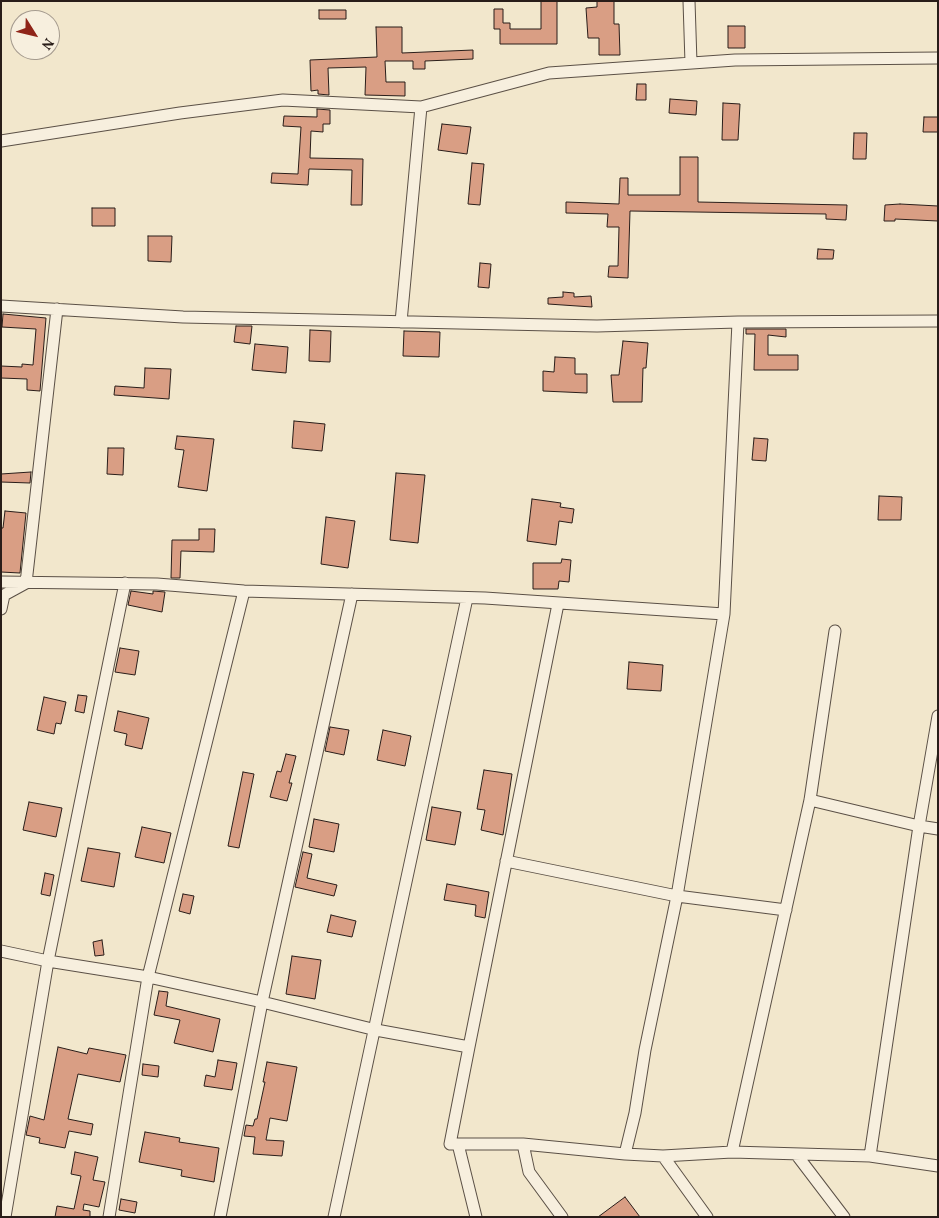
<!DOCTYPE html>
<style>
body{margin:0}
#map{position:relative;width:939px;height:1218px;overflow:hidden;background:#f2e7cc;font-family:Vollkorn,serif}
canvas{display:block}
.frame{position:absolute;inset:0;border:2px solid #291d19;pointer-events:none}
.north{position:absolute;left:10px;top:10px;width:50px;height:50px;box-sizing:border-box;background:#f7efde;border:1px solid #a59b8f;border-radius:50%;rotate:126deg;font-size:14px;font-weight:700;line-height:20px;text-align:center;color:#291d19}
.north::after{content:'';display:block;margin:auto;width:18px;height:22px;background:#8f2418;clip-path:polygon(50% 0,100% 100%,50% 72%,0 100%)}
</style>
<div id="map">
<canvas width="939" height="1218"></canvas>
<div class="frame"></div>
<div class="north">N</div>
</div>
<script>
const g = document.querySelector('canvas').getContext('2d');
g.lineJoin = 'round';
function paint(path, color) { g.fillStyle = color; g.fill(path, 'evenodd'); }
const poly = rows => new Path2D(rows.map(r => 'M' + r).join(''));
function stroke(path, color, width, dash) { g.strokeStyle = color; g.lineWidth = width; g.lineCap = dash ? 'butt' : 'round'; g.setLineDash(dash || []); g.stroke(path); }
const building = poly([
 [541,1,557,1,557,44,500,44,500,29,494,29,494,9,503,9,503,23,510,23,510,29,541,29,541,1],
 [597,1,614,1,614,24,619,24,620,55,599,55,599,38,588,38,586,8,597,7,597,1],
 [319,10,346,10,346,19,319,19,319,10],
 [728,26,745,26,745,48,728,48,728,26],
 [376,27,402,27,402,53,473,50,473,59,425,61,425,69,413,69,413,61,385,61,386,82,405,82,405,96,365,95,366,67,328,68,329,95,318,94,318,90,311,91,310,60,377,57,376,27],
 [637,84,646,84,646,100,636,100,637,84],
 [670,99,697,101,696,115,669,113,670,99],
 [723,103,740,104,738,140,722,140,723,103],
 [317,109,330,110,330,124,323,124,323,132,311,131,310,158,363,159,362,205,351,205,352,170,309,169,308,185,271,183,272,173,298,174,301,127,283,126,284,116,317,117,317,109],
 [924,117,938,117,938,132,923,132,924,117],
 [442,124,471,127,467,154,438,150,442,124],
 [854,133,867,133,866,159,853,159,854,133],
 [680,157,698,157,698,202,847,205,846,220,826,219,826,214,630,211,628,278,608,277,609,266,618,266,619,227,607,227,608,214,566,213,566,202,619,204,620,178,628,178,628,195,680,195,680,157],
 [472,163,484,164,480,205,468,204,472,163],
 [900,204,938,206,938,221,895,219,895,221,884,221,885,205,900,204],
 [92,208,115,208,115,226,92,226,92,208],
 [148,236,172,236,171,262,148,261,148,236],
 [818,249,834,250,833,259,817,259,818,249],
 [480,263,491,264,489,288,478,287,480,263],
 [563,292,574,293,574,297,591,296,592,307,548,304,548,298,563,297,563,292],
 [3,314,46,318,40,391,27,390,27,379,1,378,1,366,22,367,22,364,33,365,36,329,2,327,3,314],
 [236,326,252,326,250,344,234,342,236,326],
 [746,329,786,329,786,337,768,335,768,355,798,355,798,370,754,370,755,334,746,334,746,329],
 [310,330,331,331,330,362,309,361,310,330],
 [404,331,440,332,439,357,403,356,404,331],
 [623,341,648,343,646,368,643,368,642,402,613,402,611,375,619,375,623,341],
 [255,344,288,347,286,373,252,370,255,344],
 [555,357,575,358,575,374,587,374,587,393,543,391,543,371,554,372,555,357],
 [145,368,171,369,169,399,114,395,115,386,144,388,145,368],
 [294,421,325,424,322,451,292,448,294,421],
 [177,436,214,439,207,491,178,487,184,450,175,449,177,436],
 [754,438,768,439,766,461,752,460,754,438],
 [108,448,124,448,123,475,107,474,108,448],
 [31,472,30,483,1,482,1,474,31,472],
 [396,473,425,475,418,543,390,540,396,473],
 [879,496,902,497,901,520,878,520,879,496],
 [532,499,561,503,560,507,574,509,572,523,559,521,556,545,527,541,532,499],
 [5,511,26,513,20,573,1,572,1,528,3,528,5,511],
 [326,517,355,521,348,568,321,564,326,517],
 [199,529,215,529,214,552,181,551,180,578,171,578,172,540,199,540,199,529],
 [562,559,571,560,569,582,559,581,558,589,533,589,533,563,561,563,562,559],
 [131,591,153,594,153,591,165,592,162,612,128,605,131,591],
 [120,648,139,651,135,675,115,672,120,648],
 [629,662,663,665,661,691,627,689,629,662],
 [78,695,87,696,84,713,75,711,78,695],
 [44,697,66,702,61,724,56,723,54,734,37,730,44,697],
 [118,711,149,718,142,749,125,745,127,734,114,731,118,711],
 [330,727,349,730,344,755,325,751,330,727],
 [383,730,411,736,405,766,377,760,383,730],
 [286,754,296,756,289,783,292,783,287,801,270,797,277,771,281,772,286,754],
 [484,770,512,774,503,835,481,830,485,810,477,809,484,770],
 [243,772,254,774,239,848,228,846,243,772],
 [29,802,62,808,56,837,23,830,29,802],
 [432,807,461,812,455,845,426,840,432,807],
 [314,819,339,824,334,852,309,847,314,819],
 [142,827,171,833,164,863,135,857,142,827],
 [88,848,120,853,114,887,81,881,88,848],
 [303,852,312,854,307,878,337,885,334,896,295,887,303,852],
 [45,873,54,875,50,896,41,894,45,873],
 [447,884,489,892,485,918,475,916,476,905,444,900,447,884],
 [183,894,194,896,190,914,179,911,183,894],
 [331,915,356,921,352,937,327,932,331,915],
 [102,940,104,955,95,956,93,942,102,940],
 [292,956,321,960,315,999,286,994,292,956],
 [159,991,168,992,166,1006,220,1019,213,1052,174,1043,180,1020,154,1015,159,991],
 [58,1047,87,1054,89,1048,126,1055,120,1082,78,1074,68,1119,93,1124,91,1135,69,1131,65,1148,39,1143,40,1138,26,1135,30,1116,44,1120,58,1047],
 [218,1060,237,1063,232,1090,204,1086,206,1075,215,1077,218,1060],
 [267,1062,297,1067,287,1121,270,1118,266,1140,284,1141,282,1156,253,1154,255,1137,244,1136,246,1125,253,1126,255,1119,257,1119,265,1082,263,1082,267,1062],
 [143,1064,159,1066,158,1077,142,1075,143,1064],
 [145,1132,180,1138,179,1142,219,1148,214,1182,181,1176,182,1170,139,1162,145,1132],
 [75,1152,98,1157,93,1180,105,1182,99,1207,84,1204,83,1210,90,1211,90,1217,55,1217,57,1206,74,1209,81,1176,71,1174,75,1152],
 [625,1197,640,1217,598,1217,625,1197],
 [121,1199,137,1202,135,1213,119,1210,121,1199]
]);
paint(building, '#d99e84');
stroke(building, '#291d19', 1);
const minor = poly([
 [689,1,691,63],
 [1,141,180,113,283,100,421,107,549,73,735,60,938,58],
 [1,306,183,317,597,326,738,322,938,321],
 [401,322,421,107],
 [1,582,157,584,244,591,485,598,724,614],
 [1,609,4,595,26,583,57,309],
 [810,800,919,826,938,829],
 [506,861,677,896,786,910],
 [1,951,48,961,148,977,262,1002,376,1030,469,1047,450,1144,523,1144,529,1172,562,1217],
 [469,1047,558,604],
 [458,1144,476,1217],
 [523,1144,625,1154,635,1113,645,1050,677,896,724,614,738,322],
 [732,1152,810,800,835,631],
 [625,1154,663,1156,732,1152,870,1156,938,1166],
 [796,1154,844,1217],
 [663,1156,707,1217],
 [870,1156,919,826,938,716],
 [5,1217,48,961,125,583],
 [109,1217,148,977,244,591],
 [220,1217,262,1002,352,594],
 [334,1217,467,598]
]);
stroke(minor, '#5b5046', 13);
stroke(minor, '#f7efde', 11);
</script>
